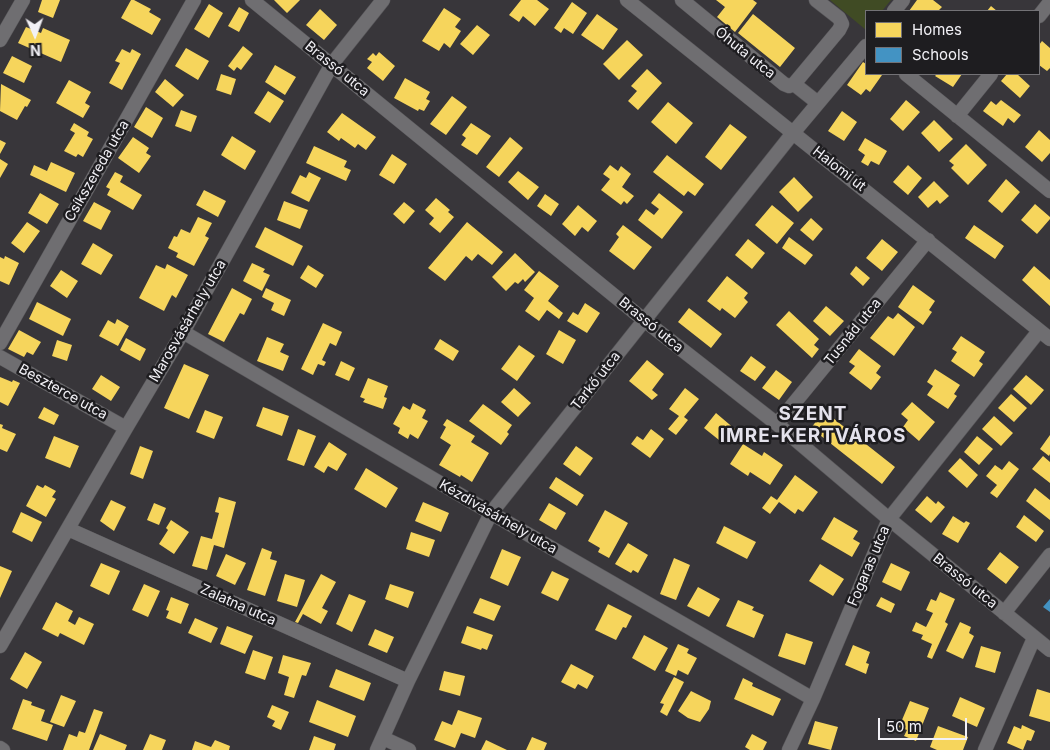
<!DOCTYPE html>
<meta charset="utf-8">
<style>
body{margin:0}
#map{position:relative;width:1050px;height:750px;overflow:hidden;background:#38363a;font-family:Inter,sans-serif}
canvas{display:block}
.legend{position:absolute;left:865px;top:10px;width:175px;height:65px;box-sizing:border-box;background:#1e1d20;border:1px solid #737276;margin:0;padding:6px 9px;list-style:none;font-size:15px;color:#f2f1f6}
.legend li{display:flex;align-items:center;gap:10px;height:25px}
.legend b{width:25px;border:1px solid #737276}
.north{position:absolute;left:10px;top:10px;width:50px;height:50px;-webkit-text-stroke:4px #1e1d20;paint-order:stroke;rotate:178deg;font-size:14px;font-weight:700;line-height:20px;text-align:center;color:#f2f1f6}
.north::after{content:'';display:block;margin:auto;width:18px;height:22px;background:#f2f1f6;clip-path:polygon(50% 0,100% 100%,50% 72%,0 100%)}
.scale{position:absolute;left:878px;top:718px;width:89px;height:22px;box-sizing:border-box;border:2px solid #f2f1f6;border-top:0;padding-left:6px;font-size:15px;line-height:18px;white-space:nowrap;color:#f2f1f6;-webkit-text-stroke:4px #1e1d20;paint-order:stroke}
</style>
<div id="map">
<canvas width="1050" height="750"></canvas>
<ul class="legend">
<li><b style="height:14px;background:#f6d55c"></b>Homes</li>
<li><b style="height:14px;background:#4393c3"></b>Schools</li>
</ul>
<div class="north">N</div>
<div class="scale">50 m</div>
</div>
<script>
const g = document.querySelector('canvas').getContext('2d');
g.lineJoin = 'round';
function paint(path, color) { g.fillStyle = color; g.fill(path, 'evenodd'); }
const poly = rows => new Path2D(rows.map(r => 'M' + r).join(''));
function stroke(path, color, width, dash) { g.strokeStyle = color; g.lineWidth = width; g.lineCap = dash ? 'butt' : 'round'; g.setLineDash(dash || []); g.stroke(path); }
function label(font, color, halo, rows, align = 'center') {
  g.font = font + ' Inter,sans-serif'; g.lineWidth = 5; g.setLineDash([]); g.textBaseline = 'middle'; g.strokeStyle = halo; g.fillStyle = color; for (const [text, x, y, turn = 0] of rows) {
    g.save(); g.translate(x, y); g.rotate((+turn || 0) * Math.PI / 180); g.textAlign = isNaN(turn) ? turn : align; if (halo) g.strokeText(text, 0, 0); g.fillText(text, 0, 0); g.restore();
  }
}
paint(poly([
 [830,0,891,0,882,11,866,11,866,30]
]), '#404b24');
paint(poly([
 [42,0,60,0,53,18,38,12],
 [131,0,134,0,151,9,149,12,161,19,152,35,121,18],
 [274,0,300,0,287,13],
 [521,0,537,0,549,9,535,26,523,16,519,22,509,15],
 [716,0,753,0,757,3,735,32,717,17,725,7],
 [917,0,933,0,942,7,938,11,909,11],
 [572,2,587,13,573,34,564,28,561,33,554,28],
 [209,4,223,13,209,38,194,29],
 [991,6,997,11,987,11],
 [239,7,249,13,239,32,228,26],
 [444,8,461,19,455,27,461,31,450,48,444,43,439,51,422,41],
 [320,9,337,25,324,40,306,25],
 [597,14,618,29,603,50,581,35],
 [753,14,795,48,780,67,738,33],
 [477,25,490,35,473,55,460,44],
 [26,27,41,33,43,28,70,40,61,62,18,43],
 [627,40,643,55,619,80,603,64],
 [1042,41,1050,48,1050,68,1047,71,1039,65,1039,45],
 [243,46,253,54,241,70,237,67,234,71,228,66],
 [186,48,209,61,198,80,175,66],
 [122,49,130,53,132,49,141,54,122,90,109,83,120,63,115,61],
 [379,52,395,66,383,81,367,68,372,62,367,59,373,53,376,56],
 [12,56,32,66,24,83,3,73],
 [863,62,866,64,866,74,882,75,870,92,866,89,861,95,847,85],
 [275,65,296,77,285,95,265,82],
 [647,69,662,83,638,110,628,101,637,91,631,86],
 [221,74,236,79,231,95,216,90],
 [937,74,962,74,953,87,935,76],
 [1007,74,1017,74,1030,86,1020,98,1001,81],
 [405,78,430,92,426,99,430,101,424,111,419,109,418,111,394,98],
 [165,79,184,95,173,107,155,92],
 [69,80,91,92,85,103,90,106,83,118,56,103],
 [1,84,31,100,27,107,25,106,17,120,0,111],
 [268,91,284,101,270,123,254,113],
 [452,96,467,107,446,135,430,124],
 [906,100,920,112,903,131,890,119],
 [1001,100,1021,115,1014,123,1008,118,1003,126,983,111,991,101,996,105],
 [668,102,693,123,676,144,651,122],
 [146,107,163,118,152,138,134,127],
 [181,110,197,116,191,132,175,126],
 [842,111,857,122,844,141,828,131],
 [342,113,376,137,366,150,358,144,355,148,341,138,339,141,327,132],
 [934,120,953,139,939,152,921,133],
 [74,123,89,132,87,136,93,139,83,157,78,154,76,157,64,151,75,133,70,130],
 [471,123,491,136,477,155,461,145,466,138,462,135],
 [730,124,747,137,721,170,705,157],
 [1039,130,1050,140,1050,153,1042,162,1025,147],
 [232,136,256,151,245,170,221,155],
 [133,137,149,148,146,153,151,156,139,173,118,158],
 [510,137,523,148,499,177,486,167],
 [865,138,887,151,879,165,871,161,868,166,861,162,865,155,858,150],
 [0,140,6,143,0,154],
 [966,144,987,165,968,185,951,168,954,165,949,161],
 [314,146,347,161,344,167,351,170,346,181,306,163],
 [392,154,407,164,394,184,379,175],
 [667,155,704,184,695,196,688,191,684,196,653,172],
 [0,159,8,164,0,178],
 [51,162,75,173,66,192,30,175,34,165,47,171],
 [610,165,618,171,621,166,631,174,622,187,634,196,627,204,624,201,621,205,601,190,610,179,603,174],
 [908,165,922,178,908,195,893,182],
 [518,171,539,187,528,200,508,182],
 [115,172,123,176,120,182,142,195,133,210,107,195,110,189,106,187],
 [309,172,321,178,309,202,291,193,300,175,306,178],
 [794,177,813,197,798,212,779,192],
 [1006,179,1020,192,1002,213,988,201],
 [934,181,949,196,940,204,937,200,928,208,918,197],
 [204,190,226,201,218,217,196,205],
 [40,193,59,204,47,224,28,213],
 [659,193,683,212,662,239,638,220,646,209,654,215,659,209,651,203],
 [545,194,559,204,551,216,537,206],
 [436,198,450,210,448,212,454,217,440,233,429,224,434,218,425,210],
 [284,201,308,210,300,229,277,220],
 [94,202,111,211,101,230,83,221],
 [404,202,415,211,404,224,393,214],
 [1035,204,1050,217,1050,219,1037,234,1021,220],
 [578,205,597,221,588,232,582,227,575,236,562,224],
 [772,205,794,223,777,244,755,225],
 [198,217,212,223,205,236,209,238,194,266,176,257,178,253,168,248,174,236,177,237,181,229,190,233],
 [811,218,823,229,813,241,800,230],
 [27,222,40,231,24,253,11,243],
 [467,222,503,252,492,265,478,254,472,261,466,256,445,281,428,268],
 [623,225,652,247,634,270,609,251,619,237,616,234],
 [974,225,1004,246,995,259,965,238],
 [265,227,303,246,293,266,255,247],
 [789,237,813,255,805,265,782,248],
 [748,239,765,253,752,269,735,255],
 [882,239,898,252,882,271,866,258],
 [93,243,113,255,101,275,81,264],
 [515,253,535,272,525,282,523,279,518,284,515,282,506,291,492,277],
 [5,256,19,263,9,285,0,281,0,257,4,259],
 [252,263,265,269,263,272,270,275,262,291,243,281],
 [167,264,188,275,176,298,172,295,164,311,139,298,156,265,165,269],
 [308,265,324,275,316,288,300,278],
 [856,266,870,278,863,286,850,274],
 [1034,266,1050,280,1050,306,1022,280],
 [61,270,78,281,67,298,50,286],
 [539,271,559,286,548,301,563,313,559,319,547,310,539,321,525,311,534,298,524,290],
 [727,276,748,293,744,298,748,302,735,318,722,308,720,311,707,301],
 [913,285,935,301,929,310,932,312,923,325,898,307],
 [232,288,252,299,244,315,240,313,224,342,208,334],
 [266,288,291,300,284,316,271,310,274,303,262,297],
 [37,302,71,319,63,336,29,319],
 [585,303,600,313,587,333,567,321,573,312,578,315],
 [826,306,844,321,830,336,813,321],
 [689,308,722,334,711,348,678,322],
 [789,311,819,339,814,345,819,349,812,358,776,325],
 [898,313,915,327,894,356,870,338,888,316,893,319],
 [117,319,129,326,118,346,99,336,108,320,115,324],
 [323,323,342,332,336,346,330,343,322,360,326,362,324,366,318,364,313,375,301,369],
 [19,330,41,342,33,355,27,352,24,357,8,349],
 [559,330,576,340,563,364,546,354],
 [961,336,985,352,979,361,983,364,974,377,951,361,957,352,952,349],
 [267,337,284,344,280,352,289,356,283,371,257,361],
 [126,338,146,349,140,361,120,350],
 [440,339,459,351,453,361,434,349],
 [57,340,72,345,67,361,52,356],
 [519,345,535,356,517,381,501,369],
 [859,349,881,366,876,373,881,377,871,390,849,373,855,366,849,362],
 [751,356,766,367,755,381,740,371],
 [647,360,664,374,652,390,658,395,652,400,629,381],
 [341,361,355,368,349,381,335,375],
 [184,364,209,375,189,419,164,408],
 [935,369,960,385,954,394,957,396,948,409,927,395,933,386,927,382],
 [776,370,792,382,779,400,762,388],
 [101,375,120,387,111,401,92,389],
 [1026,375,1044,390,1031,405,1013,389],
 [0,377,12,382,13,380,20,383,8,406,0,402],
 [368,378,388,386,384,397,387,398,383,409,363,402,365,399,360,397],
 [514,388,531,403,518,417,501,402],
 [685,388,699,399,684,417,688,420,676,435,668,429,679,416,669,409],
 [1011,394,1027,408,1014,422,998,408],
 [912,402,935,422,919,441,903,427,908,420,901,414],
 [413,403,426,410,422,418,428,421,418,439,410,434,408,439,398,433,400,428,393,424,403,406,410,410],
 [483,404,512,425,507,432,509,434,501,445,469,421],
 [44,407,59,415,54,425,38,418],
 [263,407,289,416,282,436,256,426],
 [205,410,223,417,214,439,196,432],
 [824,411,895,467,882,484,811,428],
 [716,413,736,430,724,444,704,428],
 [994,416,1013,433,1001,446,982,429],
 [447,419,475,436,471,442,489,453,472,482,461,475,460,477,439,465,451,445,440,438,446,427,443,425],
 [0,424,3,425,2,428,16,434,7,452,0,449],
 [298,429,316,436,304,466,287,460],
 [651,429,664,439,650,458,631,444,637,436,643,440],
 [1050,435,1050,454,1049,456,1040,449],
 [54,436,79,446,70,468,45,458],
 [977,436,993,449,979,465,964,452],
 [329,442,347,454,337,471,328,466,324,473,314,467],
 [743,444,762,456,764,452,783,465,770,485,750,472,748,476,730,464],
 [140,446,153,451,143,479,130,474],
 [576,446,593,458,580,476,563,464],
 [1043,456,1050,462,1050,483,1032,469],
 [960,458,978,475,967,488,948,471],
 [1009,461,1019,469,997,498,990,493,997,485,986,476,995,465,1002,470],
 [366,468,398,488,386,508,354,489],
 [795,475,818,492,803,512,798,509,795,514,779,502,770,514,762,508,771,496,777,500],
 [556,477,584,495,577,506,549,488],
 [37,485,43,488,45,485,56,491,52,497,56,499,46,517,26,506],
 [1035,488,1050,500,1050,520,1026,501],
 [927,496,936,504,938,501,945,507,931,523,915,510],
 [219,497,236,502,224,548,214,545,207,570,192,566,201,536,212,539,219,513,215,512],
 [111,500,126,507,114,531,100,521],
 [423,502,449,513,441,532,415,521],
 [154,503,166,508,159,525,147,520],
 [549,503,566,513,556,530,539,520],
 [605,510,628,523,609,558,598,552,600,548,588,541],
 [21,512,42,522,32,542,12,532],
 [1024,515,1044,531,1036,542,1016,527],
 [953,516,964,523,966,521,970,523,958,543,942,534],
 [834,517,858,531,853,539,860,543,852,557,821,539],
 [171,520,189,532,174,554,159,544,168,530,166,528],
 [724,526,756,542,747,559,716,543],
 [411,532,435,540,429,557,406,549],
 [628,543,648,555,638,573,633,570,631,573,615,564],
 [262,548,272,552,270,559,277,561,265,596,247,590],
 [502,549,521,557,508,586,490,578],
 [1000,552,1019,567,1006,584,987,569],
 [226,554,246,563,235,585,216,576],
 [674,558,690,565,676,600,660,594],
 [101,563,120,571,109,595,90,586],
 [891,563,910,572,901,591,882,582],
 [820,564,844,579,833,596,809,581],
 [0,566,12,571,0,598],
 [552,571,569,579,558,601,541,593],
 [285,574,305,580,297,607,277,601],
 [321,574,336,582,322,608,328,611,321,624,303,614,298,623,295,622],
 [144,584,160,591,148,617,132,610],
 [390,584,414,592,408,608,385,599],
 [698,587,720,599,709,617,687,606],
 [940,592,955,599,945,622,948,624,932,659,927,657,932,644,921,639,923,635,912,631,916,622,926,627,933,613,926,610,931,599,936,601],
 [349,594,366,601,352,632,336,624],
 [171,597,189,604,181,624,166,618,169,611,166,610],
 [881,597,895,604,891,613,876,606],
 [480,598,501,606,494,621,473,613],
 [738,600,754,607,752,610,764,615,754,638,726,626],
 [56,602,73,611,68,621,75,625,79,617,94,624,84,645,60,633,58,637,42,629],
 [608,604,632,616,626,628,623,627,616,640,595,630],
 [195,618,218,628,211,643,188,633],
 [960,622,971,627,969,633,974,636,963,659,946,651],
 [227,626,253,636,245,654,220,644],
 [467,626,493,635,487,650,482,648,481,650,461,643],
 [375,629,394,637,387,653,368,645],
 [786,633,813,642,805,665,778,656],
 [644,635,668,648,655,671,632,658],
 [678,644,689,649,687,653,697,658,688,675,678,670,676,676,665,671],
 [853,645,870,652,866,663,869,664,866,674,845,665],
 [981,646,1001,652,995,673,975,667],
 [253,650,273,657,265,680,245,673],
 [25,652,42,662,27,689,10,679],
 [283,655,311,663,306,676,302,675,294,698,284,695,289,677,278,673],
 [571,664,594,676,587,689,578,684,575,689,561,682],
 [336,669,371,683,364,701,329,687],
 [444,671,465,676,460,696,439,690],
 [674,677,684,682,667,716,660,712,664,704,660,703],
 [743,678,753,683,752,686,781,699,773,716,734,699],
 [1037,689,1050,693,1050,722,1029,716],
 [691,691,711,701,709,709,700,722,688,718,678,711],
 [61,695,76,701,64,727,50,722],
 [960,697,985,708,977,727,952,716],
 [23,699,32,702,31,705,45,710,41,721,53,725,47,741,12,729],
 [317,700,356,716,348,737,309,722],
 [910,701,929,708,916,741,904,736,907,730,899,727],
 [272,705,289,712,281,730,272,726,275,721,267,717],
 [94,709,103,712,89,750,63,750,69,734,77,737,79,731,85,733],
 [458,710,482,718,475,738,461,733,455,748,434,740,442,721,452,725],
 [815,721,838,727,831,750,808,744],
 [1022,725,1035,731,1031,741,1027,740,1023,750,1007,743,1014,726,1021,729],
 [938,726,968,737,963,750,937,750,930,747],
 [100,734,127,745,125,750,93,750],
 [150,734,166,740,162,750,143,750],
 [752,734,767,742,763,750,750,750,745,747],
 [314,736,336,744,334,750,309,750],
 [532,737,547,743,544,750,526,750],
 [215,740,230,746,229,750,192,750,195,741,211,747],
 [486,740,507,750,481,750]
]), '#f6d55c');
paint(poly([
 [1050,599,1050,612,1043,607]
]), '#4393c3');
const minor = poly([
 [252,0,644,320,777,424,889,519,1050,650],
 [627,0,1050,339],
 [682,0,784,84,789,86,794,84,839,30,842,24,839,18,816,0],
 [894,11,903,0],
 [1039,16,1050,2],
 [0,40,23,0],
 [906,74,1050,191],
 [794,84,818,103],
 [957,116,991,74],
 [183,332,491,513,813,699],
 [0,343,194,0],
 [0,357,126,428],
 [777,424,928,240],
 [68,529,408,681],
 [1004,613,1050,555],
 [0,646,126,428,183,332,332,64,383,0],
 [383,738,409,750],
 [0,748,3,750],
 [377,750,408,681,491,513,793,133,866,46],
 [789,750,813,699,889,519,1039,331],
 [985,750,1034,638]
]);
stroke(minor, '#565558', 15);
stroke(minor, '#6f6e71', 14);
label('14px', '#f2f1f6', '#1e1d20', [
 ["Óhuta utca",745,53,39],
 ["Brassó utca",337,69,39],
 ["Halomi út",839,169,38],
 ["Csíkszereda utca",97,171,-60],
 ["Marosvásárhely utca",188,321,-60],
 ["Brassó utca",651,325,39],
 ["Tusnád utca",853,332,-51],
 ["Tarkő utca",596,381,-52],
 ["Beszterce utca",63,392,29],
 ["Kézdivásárhely utca",498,517,30],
 ["Fogaras utca",869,566,-67],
 ["Brassó utca",965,581,39],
 ["Zalatna utca",238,605,24]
]);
g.letterSpacing = '1px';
label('bold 19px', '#e4e2ec', '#1e1d20', [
 ["SZENT",813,414],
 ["IMRE-KERTVÁROS",813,436]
]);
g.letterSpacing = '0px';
</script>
